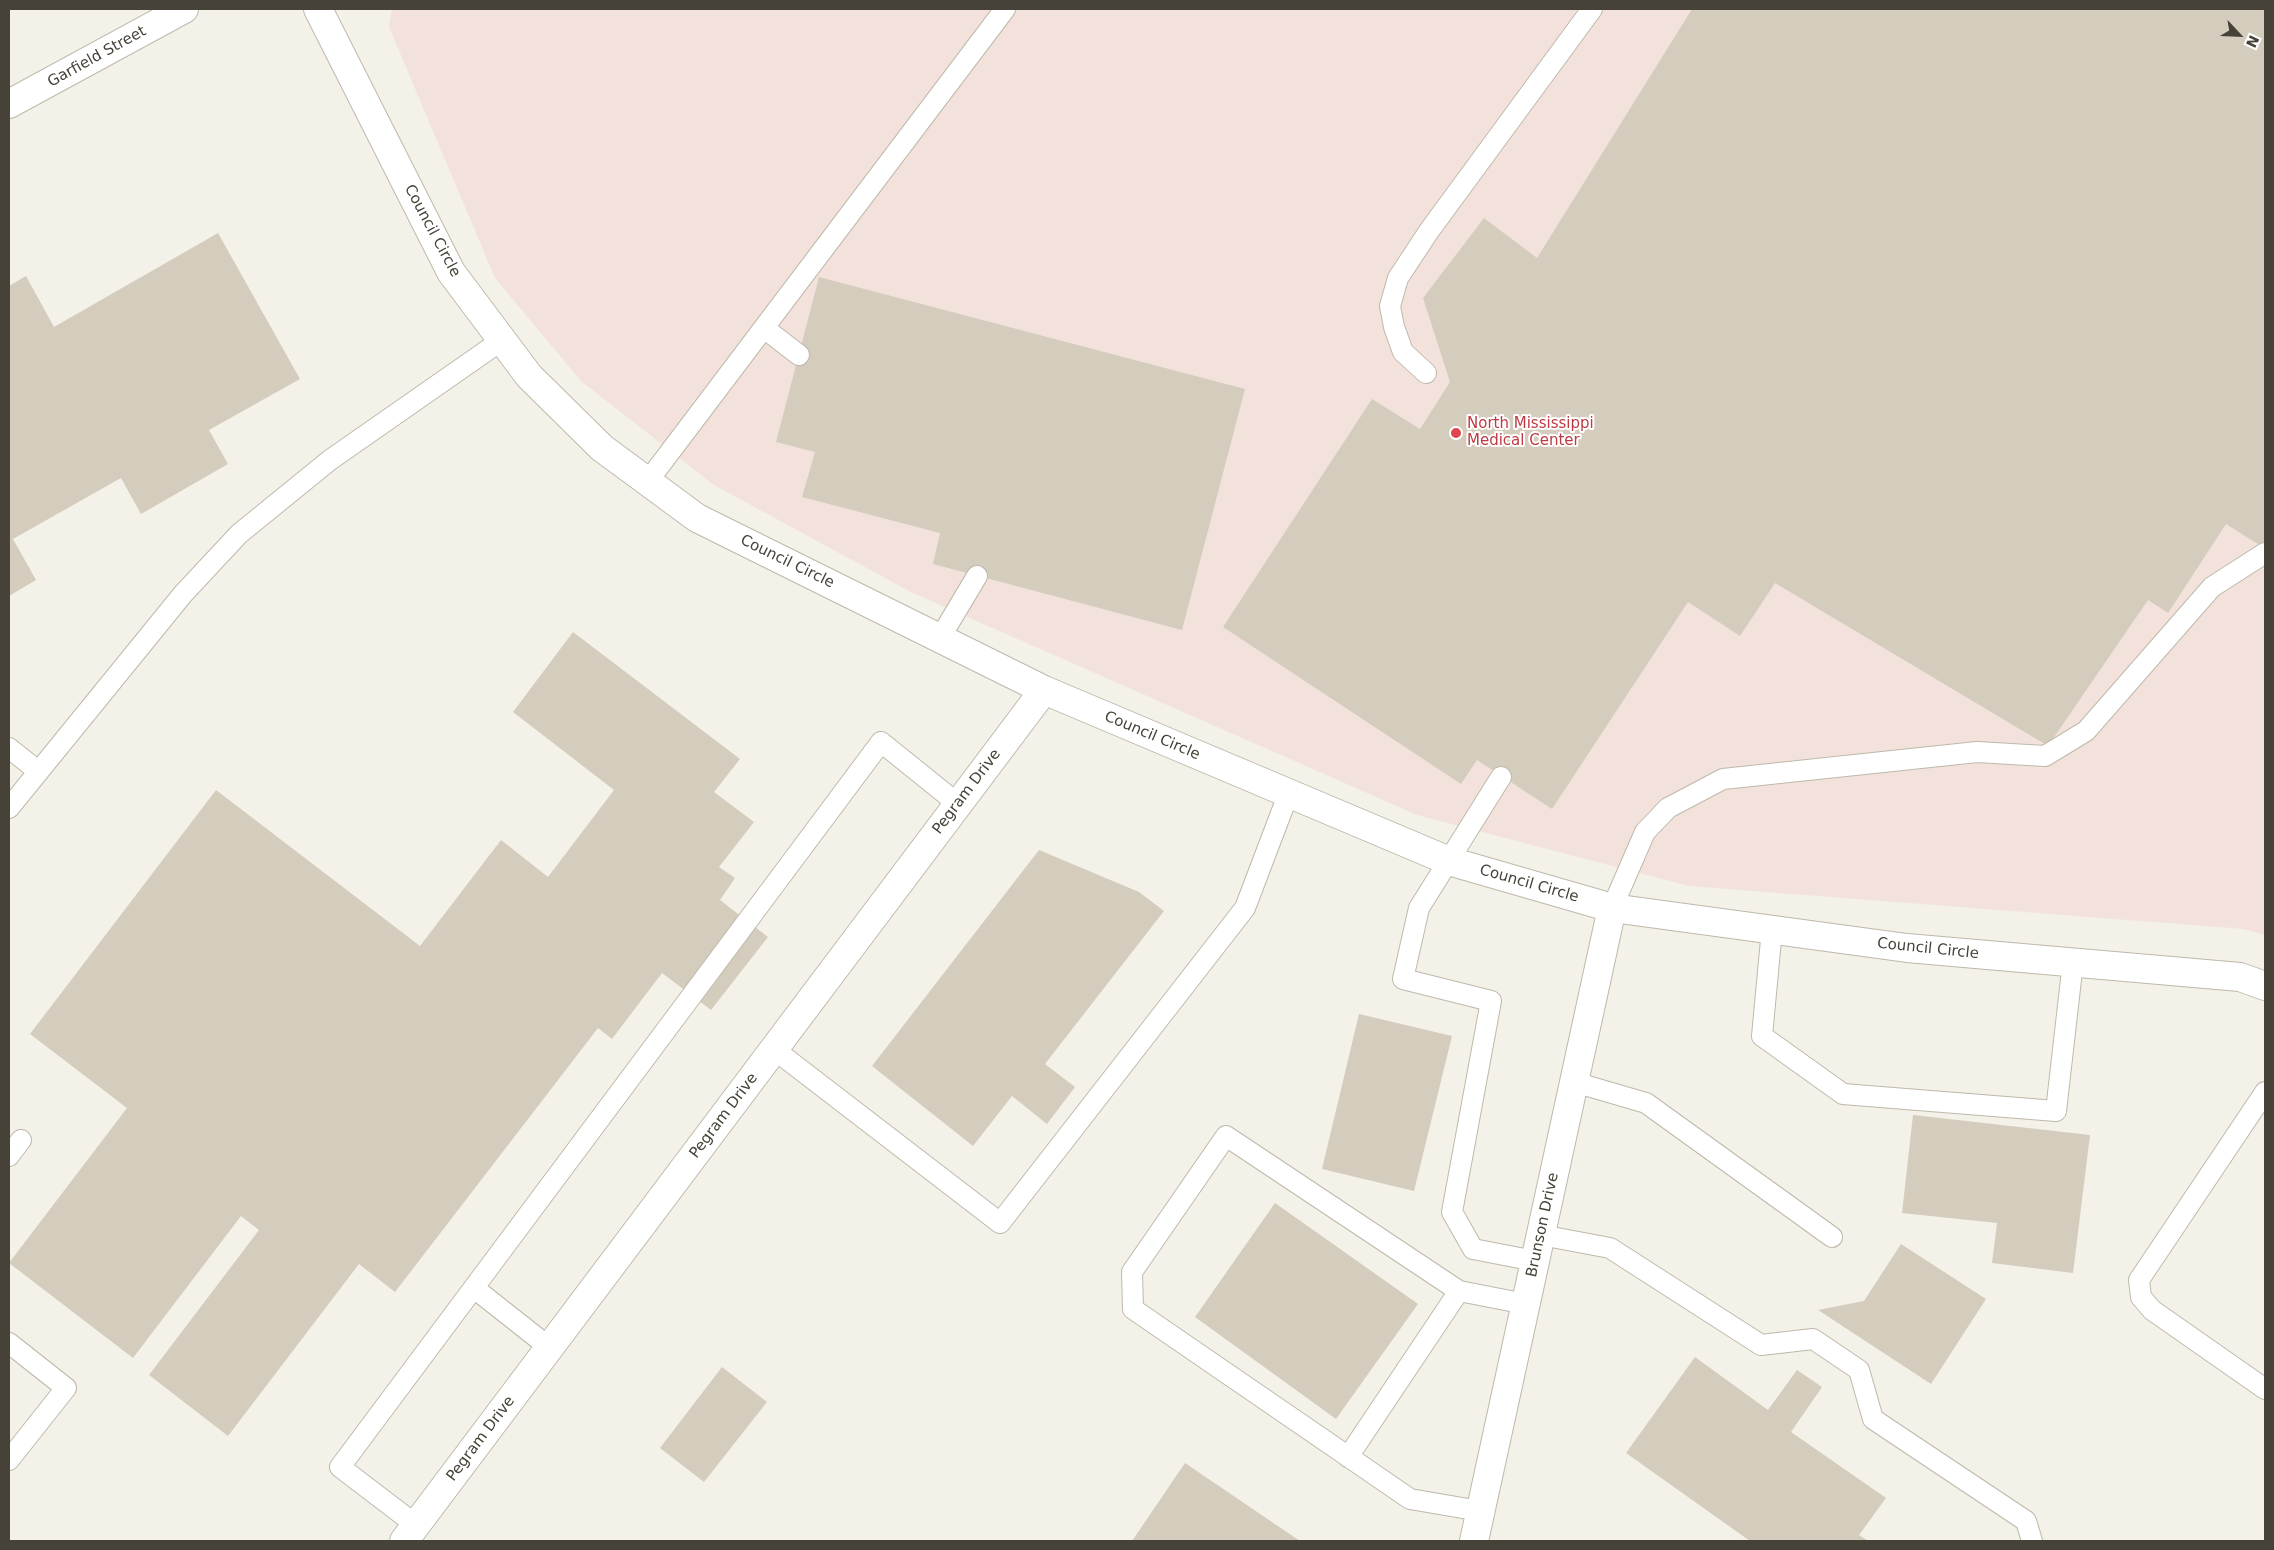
<!DOCTYPE html>
<style>
body{margin:0}
#map{position:relative;width:2274px;height:1550px;overflow:hidden;background:#f3f1e8;font-family:"DejaVu Sans",sans-serif}
canvas{display:block}
.frame{position:absolute;inset:0;border:10px solid #464237;pointer-events:none}
.north{position:absolute;left:2214px;top:10px;width:50px;height:50px;-webkit-text-stroke:4px #fff;paint-order:stroke;rotate:115deg;font-size:14px;font-weight:700;line-height:20px;text-align:center;color:#464237}
.north::after{content:'';display:block;margin:auto;width:18px;height:22px;background:#464237;clip-path:polygon(50% 0,100% 100%,50% 72%,0 100%)}
</style>
<div id="map">
<canvas width="2274" height="1550"></canvas>
<div class="frame"></div>
<div class="north">N</div>
</div>
<script>
const g = document.querySelector('canvas').getContext('2d');
g.lineJoin = 'round';
function paint(path, color) { g.fillStyle = color; g.fill(path, 'evenodd'); }
const poly = rows => new Path2D(rows.map(r => 'M' + r).join(''));
function stroke(path, color, width, dash) { g.strokeStyle = color; g.lineWidth = width; g.lineCap = dash ? 'butt' : 'round'; g.setLineDash(dash || []); g.stroke(path); }
function label(font, color, halo, rows, align = 'center') {
  g.font = font + ' "DejaVu Sans",sans-serif'; g.lineWidth = 4; g.setLineDash([]); g.textBaseline = 'middle'; g.strokeStyle = halo; g.fillStyle = color; for (const [text, x, y, turn = 0] of rows) {
    g.save(); g.translate(x, y); g.rotate((+turn || 0) * Math.PI / 180); g.textAlign = isNaN(turn) ? turn : align; if (halo) g.strokeText(text, 0, 0); g.fillText(text, 0, 0); g.restore();
  }
}
paint(poly([
 [392,9,2265,9,2265,935,2244,929,1689,886,1417,815,911,592,714,485,581,381,495,278,389,27]
]), '#f3e2dc');
paint(poly([
 [1692,9,2265,9,2265,540,2261,546,2226,524,2168,613,2148,600,2048,746,1775,583,1740,636,1688,602,1552,809,1477,760,1461,784,1223,627,1372,399,1420,429,1450,382,1423,298,1484,218,1537,258],
 [218,233,300,379,209,430,228,464,141,514,121,478,13,539,36,580,9,596,9,286,26,276,54,327],
 [819,277,1245,389,1182,630,933,564,940,533,802,497,815,452,776,442],
 [573,632,740,759,714,792,754,822,719,867,735,878,720,900,768,937,711,1010,662,973,612,1039,598,1028,395,1292,359,1264,228,1436,149,1375,259,1230,241,1216,133,1358,9,1263,127,1108,30,1034,216,790,420,946,501,840,548,877,614,790,513,712],
 [1039,850,1139,892,1164,911,1045,1064,1075,1087,1047,1124,1012,1096,973,1146,872,1066],
 [1359,1014,1452,1036,1414,1191,1322,1169],
 [1913,1115,2090,1135,2073,1273,1992,1263,1997,1223,1902,1213],
 [1275,1203,1418,1304,1336,1419,1195,1317],
 [1901,1244,1986,1299,1931,1384,1818,1310,1864,1301],
 [1695,1357,1768,1410,1797,1370,1822,1387,1791,1432,1886,1498,1859,1535,1868,1541,1750,1541,1626,1453],
 [722,1367,767,1402,704,1482,660,1448],
 [1185,1463,1300,1541,1132,1541]
]), '#d4cdbe');
const service = poly([
 [764,328,799,355],
 [1426,373,1403,352,1394,327,1390,306,1398,278,1429,231,1592,9],
 [648,481,1005,9],
 [940,638,977,576],
 [9,748,38,771],
 [1501,777,1419,908,1403,979,1491,1001,1452,1212,1473,1249,1535,1261],
 [9,808,183,594,239,534,330,460,502,340],
 [1612,908,1645,832,1668,808,1723,779,1977,752,2045,756,2086,731,2212,587,2265,553],
 [1772,929,1762,1036,1843,1094,2056,1111,2073,962],
 [775,1050,1000,1223,1245,908,1288,795],
 [1574,1082,1646,1103,1832,1237],
 [2265,1092,2139,1280,2141,1297,2152,1310,2265,1389],
 [9,1156,21,1140],
 [1541,1235,1610,1248,1761,1345,1813,1339,1859,1370,1873,1419,2026,1521,2032,1541],
 [474,1288,550,1348],
 [9,1343,66,1388,9,1460],
 [1348,1457,1459,1291],
 [1480,1511,1410,1499,1133,1309,1132,1272,1226,1136,1459,1291,1526,1304],
 [416,1525,340,1467,881,742,958,804]
]);
const minor = poly([
 [318,9,451,272,529,376,602,448,697,518,1044,690,1449,861,1612,908,1907,948,2240,977,2265,986],
 [9,104,184,9],
 [404,1541,1044,690],
 [1474,1541,1612,908]
]);
stroke(service, '#beb9ab', 22);
stroke(minor, '#beb9ab', 30);
stroke(service, '#fff', 20);
stroke(minor, '#fff', 28);
for (const [x, y, r, color] of [
 [1456,433,6,"#e0444e"]
]) { const dot = new Path2D(); dot.arc(x, y, r, 0, 2 * Math.PI); g.fillStyle = color; g.fill(dot); stroke(dot, '#fff', 2); }
label('15px', '#464237', '#fff', [
 ["Garfield Street",97,57,-29],
 ["Council Circle",432,231,62],
 ["Council Circle",787,562,26],
 ["Council Circle",1152,736,23],
 ["Pegram Drive",967,792,-53],
 ["Council Circle",1529,884,16],
 ["Council Circle",1928,949,6],
 ["Pegram Drive",724,1116,-53],
 ["Brunson Drive",1543,1225,-78],
 ["Pegram Drive",481,1439,-53]
]);
label('15px', '#be3a42', '#fff', [
 ["North Mississippi",1467,424],
 ["Medical Center",1467,441]
], 'left');
</script>
